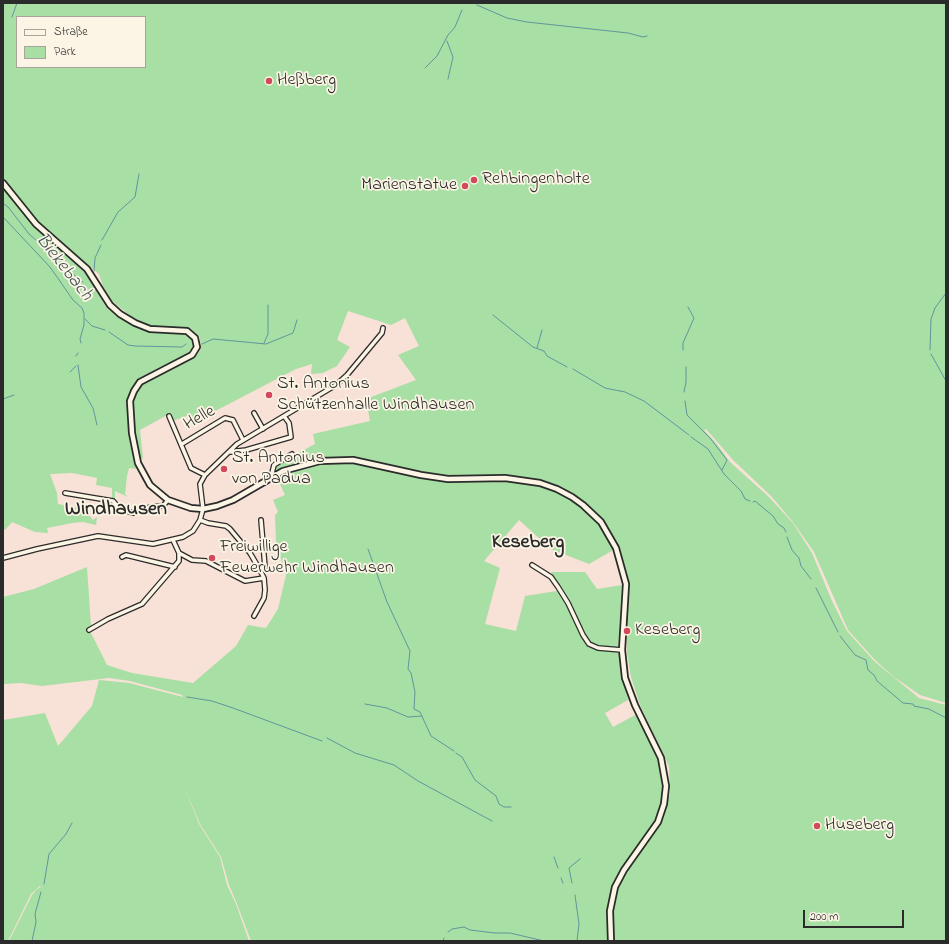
<!DOCTYPE html>
<meta charset="utf-8">
<style>
body{margin:0}
#map{position:relative;width:949px;height:944px;overflow:hidden;background:#f8e1d6;font-family:"Indie Flower",sans-serif}
canvas{display:block}
.frame{position:absolute;inset:0;border:4px solid #2b2b2b;pointer-events:none}
.legend{position:absolute;left:16px;top:16px;width:130px;height:52px;box-sizing:border-box;background:#fcf5e5;border:1px solid #a8a49b;margin:0;padding:5px 7px;list-style:none;font-size:12px;color:#2b2b2b}
.legend li{display:flex;align-items:center;gap:8px;height:20px}
.legend b{width:20px;border:1px solid #a8a49b}
.scale{position:absolute;left:803px;top:910px;width:101px;height:18px;box-sizing:border-box;border:2px solid #2b2b2b;border-top:0;padding-left:5px;font-size:12px;line-height:14px;white-space:nowrap;color:#2b2b2b;-webkit-text-stroke:3px #fcf5e5;paint-order:stroke}
</style>
<div id="map">
<canvas width="949" height="944"></canvas>
<div class="frame"></div>
<ul class="legend">
<li><b style="height:5px;background:#fcf5e5"></b>Straße</li>
<li><b style="height:11px;background:#a7dfa4"></b>Park</li>
</ul>
<div class="scale">200 m</div>
</div>
<script>
const g = document.querySelector('canvas').getContext('2d');
g.lineJoin = 'round';
function paint(path, color) { g.fillStyle = color; g.fill(path, 'evenodd'); }
const poly = rows => new Path2D(rows.map(r => 'M' + r).join(''));
function stroke(path, color, width, dash) { g.strokeStyle = color; g.lineWidth = width; g.lineCap = dash ? 'butt' : 'round'; g.setLineDash(dash || []); g.stroke(path); }
function label(font, color, halo, rows, align = 'center') {
  g.font = font + ' "Indie Flower",sans-serif'; g.lineWidth = 3.5; g.setLineDash([]); g.textBaseline = 'middle'; g.strokeStyle = halo; g.fillStyle = color; for (const [text, x, y, turn = 0] of rows) {
    g.save(); g.translate(x, y); g.rotate((+turn || 0) * Math.PI / 180); g.textAlign = isNaN(turn) ? turn : align; if (halo) g.strokeText(text, 0, 0); g.fillText(text, 0, 0); g.restore();
  }
}
paint(poly([
 [3,3,946,3,946,703,920,695,894,677,875,660,848,630,814,552,793,522,771,496,733,460,706,429,704,430,716,443,730,462,769,497,793,523,812,553,832,601,847,631,874,661,919,698,946,705,946,941,251,941,237,904,229,885,221,857,200,824,185,789,199,824,220,857,227,885,236,904,249,941,9,941,32,895,37,889,41,887,40,886,31,894,8,941,3,941,3,720,45,713,58,746,92,706,99,680,129,683,183,697,182,695,130,681,109,678,42,686,21,683,3,684,3,597,34,589,87,567,91,626,90,631,107,665,132,673,193,683,236,646,248,625,266,628,278,609,286,575,276,543,275,515,278,512,273,500,285,495,275,473,276,465,315,444,313,434,370,421,366,399,416,380,398,355,419,346,405,318,391,325,348,311,337,340,350,347,337,366,323,373,311,374,312,364,296,369,198,420,186,416,173,421,169,414,140,430,143,458,139,460,132,415,132,402,137,390,146,381,197,355,201,349,200,338,191,329,151,326,132,317,113,302,103,286,99,274,46,230,23,206,3,180],
 [17,17,145,17,145,67,17,67],
 [519,520,551,549,589,564,615,549,621,551,626,575,627,653,631,677,640,705,669,766,670,792,663,820,658,828,655,829,663,796,664,784,661,769,653,748,637,714,613,727,605,713,628,700,621,675,618,649,622,585,597,589,585,572,551,572,563,590,525,596,516,631,485,624,500,568,484,561],
 [3,188,28,219,86,273,106,307,115,315,139,328,159,332,182,334,190,336,194,342,193,349,186,356,158,368,140,378,131,389,127,405,136,469,129,468,127,476,125,494,128,497,115,491,115,501,112,500,112,488,96,485,97,478,72,473,50,474,57,493,58,504,84,509,93,520,97,517,96,525,83,522,72,523,47,528,48,533,35,532,12,522,5,530,3,527]
]), '#a7dfa4');
stroke(poly([
 [477,5,507,18,527,22,628,33,643,37,647,36],
 [12,17,17,3],
 [447,41,453,57,448,79],
 [425,68,437,56,448,35,455,27,462,10],
 [3,203,9,208,29,234,45,248,47,252,55,255,79,280,83,282],
 [3,217,50,267,73,300,82,308,84,313,84,325,80,339,81,343],
 [102,240,118,212,135,197,139,174],
 [94,271,95,258,101,245],
 [493,315,533,347,544,351,547,356,567,367],
 [85,319,92,326,105,330],
 [109,332,128,345,135,346,182,347,186,344],
 [264,343,268,334,268,305],
 [202,344,213,339,266,344,293,333,297,320],
 [537,348,542,330],
 [683,350,683,343,694,318,688,307],
 [930,350,931,319,935,308,946,293],
 [931,354,946,381],
 [76,356,78,353],
 [78,365,81,387,93,408,97,425],
 [573,369,605,388,625,392,644,401,689,435],
 [70,372,76,366],
 [684,392,686,382,686,367],
 [3,399,14,395],
 [685,401,687,415,710,438,727,460,722,470],
 [691,437,708,449,724,474,741,491,745,499,750,501],
 [753,502,755,501,773,516,778,524,784,528,786,532],
 [787,537,792,550,799,558,801,566,811,579],
 [368,549,387,602,410,651,408,669,411,673,415,692,414,709,420,712,431,736,454,751],
 [816,588,838,632],
 [840,636,855,655,866,660,868,670,874,675,877,681,903,703,913,704,914,706,929,709,946,718],
 [187,697,212,701,233,708,322,741],
 [365,704,387,708,408,717,422,716],
 [327,738,355,753,394,765,418,781,492,821],
 [456,753,462,757,475,780,496,796,499,804,504,807,511,807],
 [554,857,558,868],
 [561,878,563,883],
 [572,883,569,868,580,859],
 [44,884,49,854,66,834,72,823],
 [575,895,579,924,577,941],
 [448,932,452,929,464,927,470,930,495,933,510,933,544,941],
 [32,941,36,922,35,914,41,892],
 [443,941,444,938]
]), '#65949c', 1);
const minor = poly([
 [254,413,263,429],
 [169,416,191,468,205,475],
 [182,444,225,418,233,420,243,440],
 [230,452,246,450,291,437,289,423,284,416],
 [271,477,274,465,292,454],
 [65,493,113,501,120,509,134,513,150,507,163,506,168,500],
 [200,520,208,523,226,526,230,529,250,553,260,570,264,578,265,590,264,598,254,616],
 [179,553,192,560,206,561,245,581,264,578],
 [122,557,126,555,175,567],
 [3,558,37,549,98,536,153,544,183,537,193,531,200,520,203,509,200,484,205,475,237,444,336,385,347,375,382,333,383,328],
 [532,565,551,577,558,587,568,603,583,635,589,644,598,648,622,650],
 [260,570,265,567,261,520],
 [89,630,108,619,142,604,179,561,179,553,173,540]
]);
const major = poly([
 [3,183,36,224,87,269,110,305,120,314,135,323,150,329,187,331,195,338,197,347,192,355,140,382,134,391,130,401,132,433,138,463,150,485,168,500,191,508,203,509,217,506,233,500,283,471,320,461,353,460,421,475,448,479,505,478,540,483,557,489,572,497,583,505,601,522,616,548,626,584,622,650,625,678,635,705,661,758,666,786,664,804,658,822,624,870,615,887,610,911,611,941]
]);
stroke(minor, '#2b2b2b', 6);
stroke(major, '#2b2b2b', 8);
stroke(minor, '#fcf5e5', 3.5);
stroke(major, '#fcf5e5', 4.5);
for (const [x, y, r, color] of [
 [269,81,4,"#d1495b"],
 [474,180,4,"#d1495b"],
 [465,186,4,"#d1495b"],
 [269,395,4,"#d1495b"],
 [224,469,4,"#d1495b"],
 [212,558,4,"#d1495b"],
 [627,631,4,"#d1495b"],
 [817,826,4,"#d1495b"]
]) { const dot = new Path2D(); dot.arc(x, y, r, 0, 2 * Math.PI); g.fillStyle = color; g.fill(dot); stroke(dot, '#fcf5e5', 1.5); }
label('18px', '#2b2b2b', '#fcf5e5', [
 ["Heßberg",277,81],
 ["Rehbingenholte",482,180],
 ["Marienstatue",457,186,"right"],
 ["St. Antonius",277,385],
 ["Schützenhalle Windhausen",277,406],
 ["St. Antonius",232,459],
 ["von Padua",232,480],
 ["Freiwillige",220,548],
 ["Feuerwehr Windhausen",220,569],
 ["Keseberg",635,631],
 ["Huseberg",825,826]
], 'left');
label('18px', '#2b2b2b', '#fcf5e5', [
 ["Helle",200,419,-29]
]);
label('italic 19px', '#43575a', '#fcf5e5', [
 ["Biekebach",63,268,52]
]);
label('bold 20px', '#2b2b2b', '#fcf5e5', [
 ["Windhausen",116,511],
 ["Keseberg",528,544]
]);
</script>
